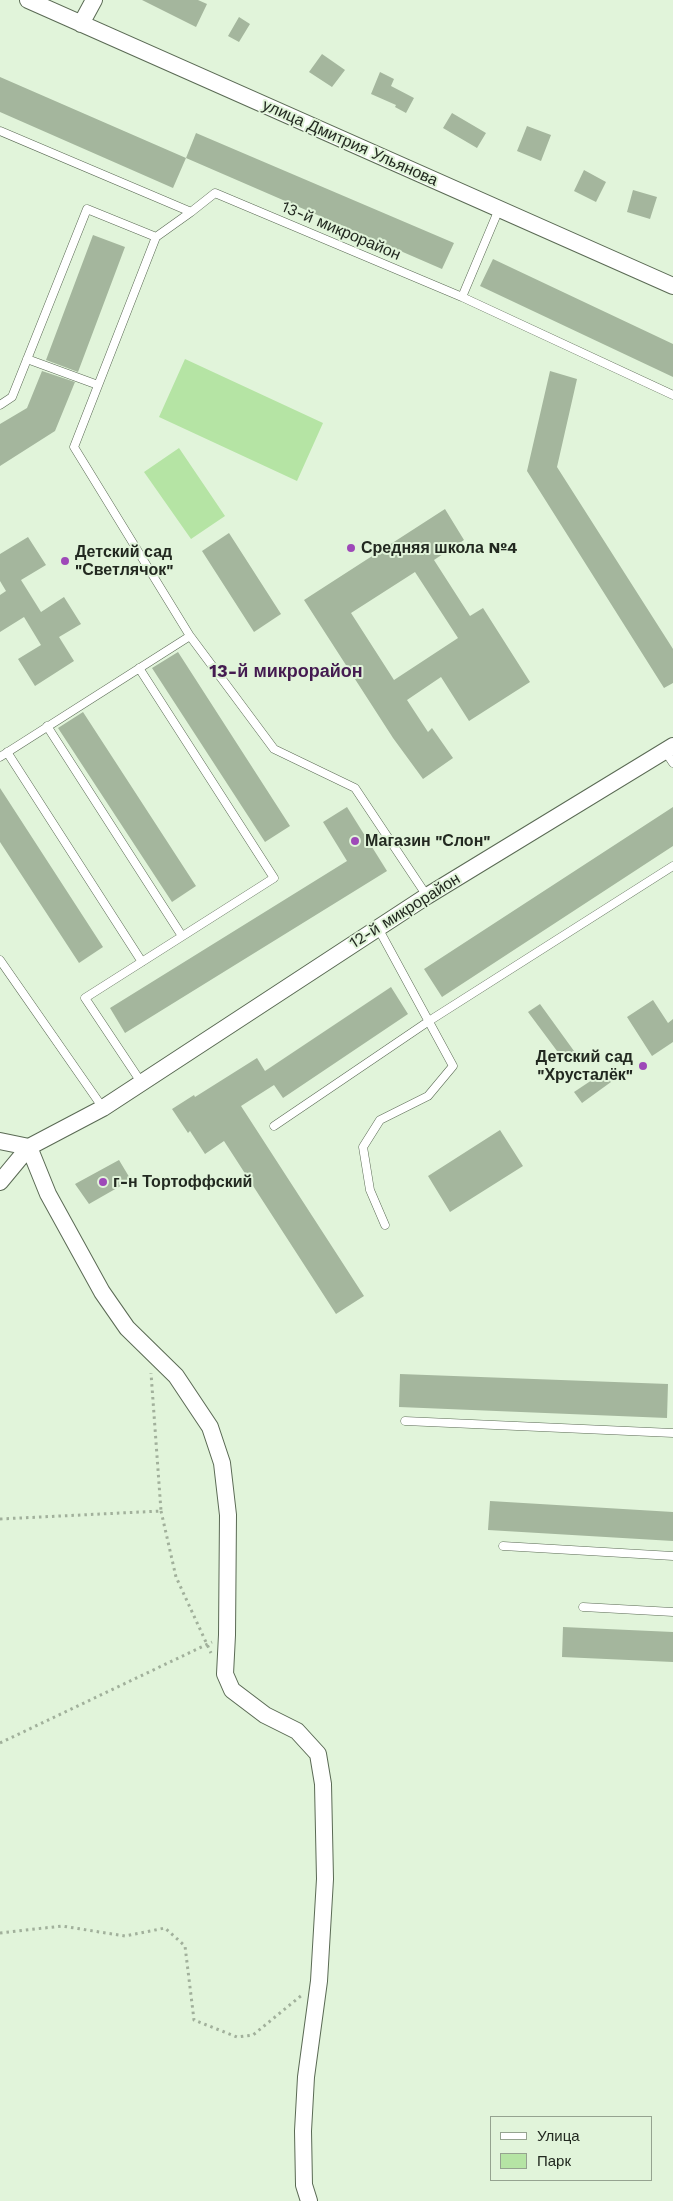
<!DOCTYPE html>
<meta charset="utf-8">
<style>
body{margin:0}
#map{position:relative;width:673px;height:2201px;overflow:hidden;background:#e1f4da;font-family:"Work Sans",sans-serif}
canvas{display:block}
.legend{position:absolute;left:490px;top:2116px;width:162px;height:65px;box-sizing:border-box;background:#e1f4da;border:1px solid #95a390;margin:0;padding:6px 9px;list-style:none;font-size:15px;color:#222920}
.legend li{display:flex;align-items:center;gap:10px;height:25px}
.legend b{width:25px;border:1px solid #95a390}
</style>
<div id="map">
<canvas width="673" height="2201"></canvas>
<ul class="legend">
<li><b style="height:6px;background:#fff"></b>Улица</li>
<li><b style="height:14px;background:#b5e4a4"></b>Парк</li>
</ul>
</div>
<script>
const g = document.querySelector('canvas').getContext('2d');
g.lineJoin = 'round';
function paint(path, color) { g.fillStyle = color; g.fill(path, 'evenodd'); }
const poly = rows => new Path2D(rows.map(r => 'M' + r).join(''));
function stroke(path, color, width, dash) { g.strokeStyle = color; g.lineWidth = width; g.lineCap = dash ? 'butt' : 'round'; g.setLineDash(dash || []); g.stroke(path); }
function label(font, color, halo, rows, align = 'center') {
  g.font = font + ' "Work Sans",sans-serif'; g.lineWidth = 4; g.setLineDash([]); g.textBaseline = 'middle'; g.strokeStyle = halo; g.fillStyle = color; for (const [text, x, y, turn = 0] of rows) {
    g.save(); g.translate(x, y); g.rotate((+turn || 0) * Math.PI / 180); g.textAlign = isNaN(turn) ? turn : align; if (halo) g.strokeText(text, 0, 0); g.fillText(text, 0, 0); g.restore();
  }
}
paint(poly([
 [185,359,323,423,297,481,159,417],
 [179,448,225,516,191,539,144,472]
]), '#b5e4a4');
paint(poly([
 [142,0,198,0,207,4,196,27],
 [239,17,250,24,239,42,228,36],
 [322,54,345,70,332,87,309,72],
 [380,72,394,79,391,86,414,98,406,113,395,107,396,105,371,94],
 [0,77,186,158,173,188,0,112],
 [452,113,486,133,477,148,443,128],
 [527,126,551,135,541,161,517,151],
 [196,133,454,243,442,269,186,158],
 [584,170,606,182,596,202,574,191],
 [633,190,657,197,650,219,627,212],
 [93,235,125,247,78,372,46,360],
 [493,259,673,344,673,377,480,286],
 [42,371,75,382,55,431,0,466,0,424,27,408],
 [550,371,577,379,557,467,673,649,673,683,664,688,527,471],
 [445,509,464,540,434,560,470,616,483,608,530,682,469,721,441,677,407,700,428,732,432,728,453,758,423,779,393,738,304,600],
 [415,572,458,638,394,680,351,613],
 [229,533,281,614,254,632,202,551],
 [28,537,46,565,21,580,41,612,64,597,81,624,59,637,74,661,35,686,18,659,41,645,24,617,0,632,0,595,6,591,0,581,0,554],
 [178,652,290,826,265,842,152,668],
 [83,712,196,886,172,902,58,728],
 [0,788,103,947,79,963,0,842],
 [347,807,387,871,125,1033,110,1008,347,861,323,822],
 [673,807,673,846,442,997,424,969],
 [391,987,408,1014,283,1098,274,1085,241,1106,364,1296,336,1314,224,1141,205,1154,190,1131,188,1133,172,1109,194,1095,195,1097,257,1058,265,1071],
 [653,1000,668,1023,673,1019,673,1042,652,1056,627,1017],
 [540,1004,574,1051,563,1059,528,1012],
 [604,1072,611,1082,582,1103,574,1092],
 [500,1130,523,1166,450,1212,428,1176],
 [119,1160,131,1180,89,1204,75,1184],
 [400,1374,668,1384,667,1418,399,1407],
 [490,1501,673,1512,673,1541,488,1530],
 [563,1627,673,1632,673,1662,562,1657]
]), '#a4b69d');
const service = poly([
 [0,131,191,212,215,193,462,297,673,395],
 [191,212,156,237,74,447,190,636,274,749,355,788,427,896],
 [462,297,499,209],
 [27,359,98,385],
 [0,405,12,397,87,209,156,237],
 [139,668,274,878,85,998,141,1082],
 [47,726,182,936],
 [665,751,673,763],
 [7,752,142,962],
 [0,757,190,636],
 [378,928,453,1066,428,1096,380,1120,363,1147,370,1190,385,1225],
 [0,960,103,1108],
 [274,1126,429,1021,673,866],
 [405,1421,673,1433],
 [503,1546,673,1556],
 [583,1607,673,1612]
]);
const minor = poly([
 [28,0,673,286],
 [81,24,94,0],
 [0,1141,29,1147,103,1108,427,896,673,746],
 [0,1182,29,1147,48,1194,102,1292,127,1328,176,1376,210,1427,222,1463,228,1515,227,1635,225,1674,232,1690,265,1715,297,1731,318,1754,323,1784,325,1879,319,1981,306,2077,303,2131,304,2185,309,2201]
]);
stroke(service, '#5a6a54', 9);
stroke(minor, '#5a6a54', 18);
stroke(poly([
 [161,1511,176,1577,211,1653],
 [0,1519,161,1511,151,1373],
 [0,1743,212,1642],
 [0,1933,62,1926,125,1936,165,1928,185,1946,194,2020,237,2037,253,2035,302,1995]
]), '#a1b09b', 3, [2.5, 4]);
stroke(service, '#fff', 8);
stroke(minor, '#fff', 16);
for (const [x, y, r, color] of [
 [351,548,5,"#9e49b8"],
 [65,561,5,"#9e49b8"],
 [355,841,5,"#9e49b8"],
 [643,1066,5,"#9e49b8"],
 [103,1182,5,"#9e49b8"]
]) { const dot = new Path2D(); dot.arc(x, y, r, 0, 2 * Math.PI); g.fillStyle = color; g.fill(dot); stroke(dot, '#e1f4da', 2); }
label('16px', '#222920', '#e1f4da', [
 ["улица Дмитрия Ульянова",350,143,24],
 ["13-й микрорайон",341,231,23],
 ["12-й микрорайон",405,911,-32]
]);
label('bold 16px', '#222920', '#e1f4da', [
 ["Средняя школа №4",361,548],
 ["Детский сад",75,552],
 ["\"Светлячок\"",75,570],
 ["Магазин \"Слон\"",365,841],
 ["Детский сад",633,1057,"right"],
 ["\"Хрусталёк\"",633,1075,"right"],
 ["г-н Тортоффский",113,1182]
], 'left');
label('bold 18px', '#441b50', '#e1f4da', [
 ["13-й микрорайон",286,672]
]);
</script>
